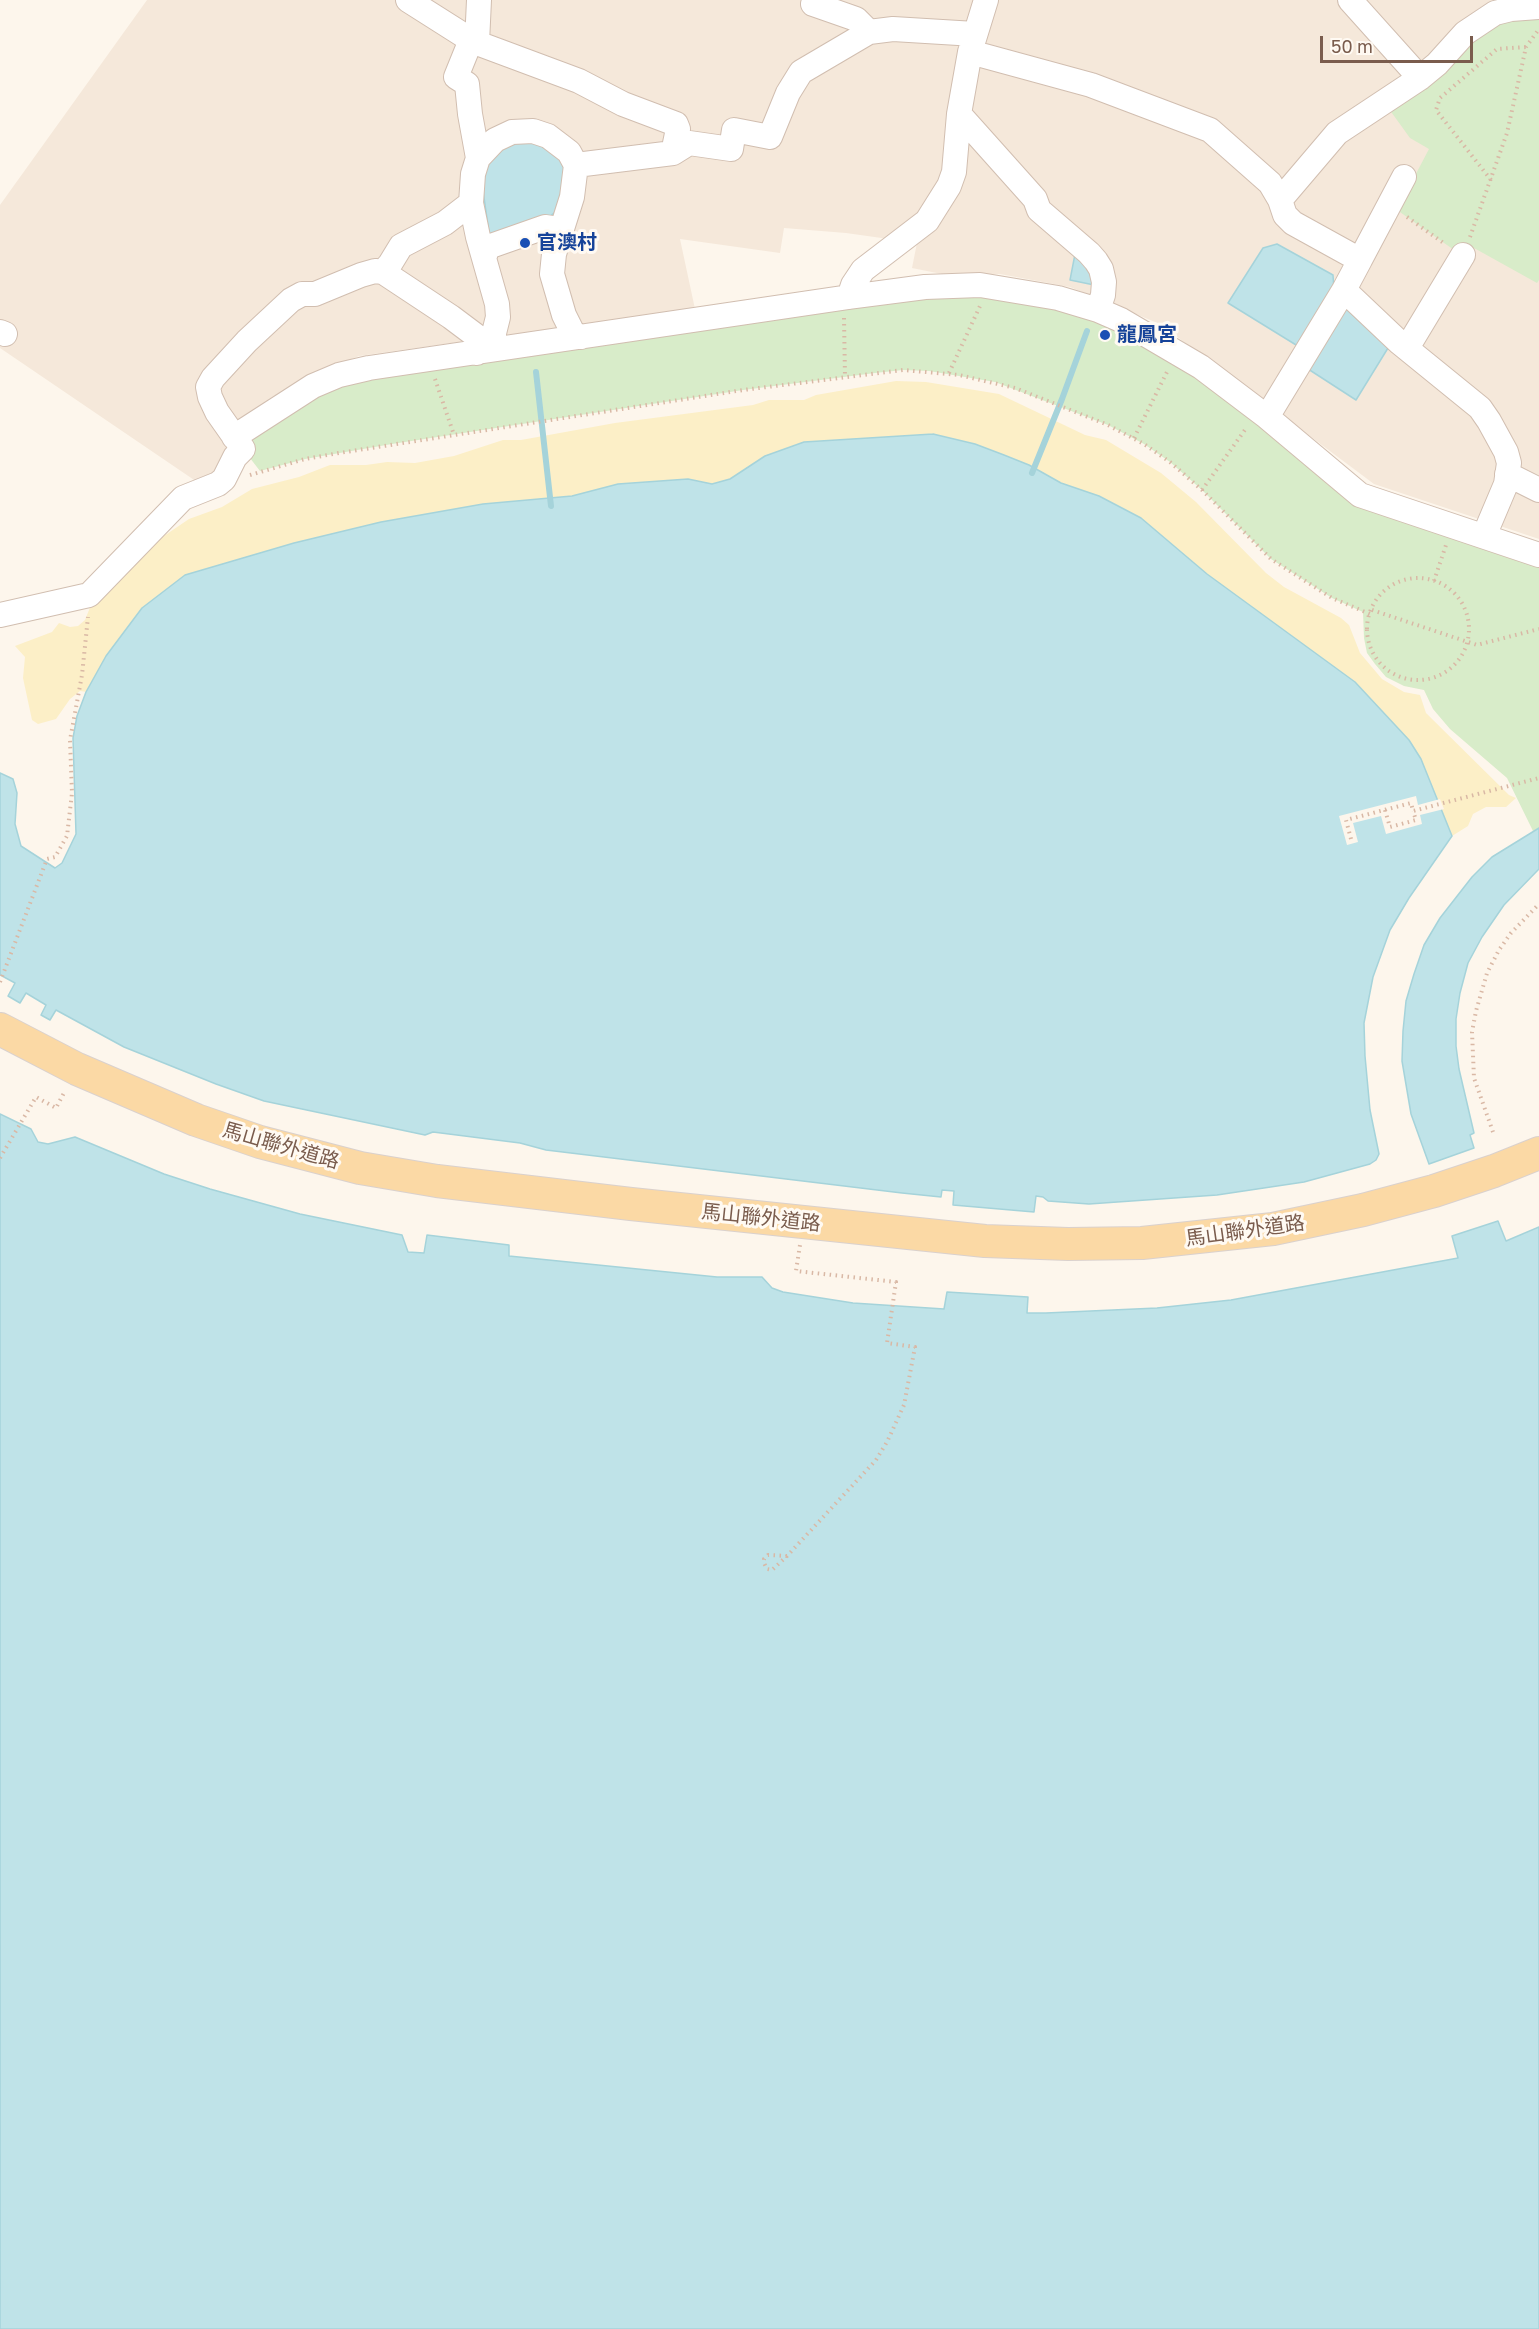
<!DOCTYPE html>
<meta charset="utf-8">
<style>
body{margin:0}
#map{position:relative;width:1539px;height:2329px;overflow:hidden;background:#fdf6ec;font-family:"Golos Text",sans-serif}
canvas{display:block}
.scale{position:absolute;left:1320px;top:36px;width:153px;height:27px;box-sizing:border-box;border:3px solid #7a5c4d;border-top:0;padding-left:8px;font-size:18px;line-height:21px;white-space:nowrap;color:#7a5c4d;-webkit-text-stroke:4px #fffaf3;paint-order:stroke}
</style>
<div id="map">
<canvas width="1539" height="2329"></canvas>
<div class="scale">50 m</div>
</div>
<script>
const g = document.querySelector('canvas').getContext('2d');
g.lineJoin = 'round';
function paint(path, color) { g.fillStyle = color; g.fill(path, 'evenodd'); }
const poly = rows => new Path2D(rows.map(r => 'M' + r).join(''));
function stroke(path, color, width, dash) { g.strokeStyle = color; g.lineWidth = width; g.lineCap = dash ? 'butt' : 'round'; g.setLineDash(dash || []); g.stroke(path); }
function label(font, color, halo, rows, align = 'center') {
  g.font = font + ' "Golos Text","Noto Sans TC",sans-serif'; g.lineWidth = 6; g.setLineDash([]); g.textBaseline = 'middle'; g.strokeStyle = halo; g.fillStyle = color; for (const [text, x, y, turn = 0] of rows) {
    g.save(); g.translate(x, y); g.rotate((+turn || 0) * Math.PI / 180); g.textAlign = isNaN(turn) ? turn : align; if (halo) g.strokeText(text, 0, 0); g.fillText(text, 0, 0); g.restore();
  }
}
paint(poly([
 [147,0,1539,0,1539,539,1374,484,1160,324,1070,287,1000,274,947,275,912,268,917,243,846,233,784,228,780,253,680,239,695,309,359,356,311,376,272,397,226,431,235,446,203,486,0,348,0,205]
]), '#f5e8da');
paint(poly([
 [1539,7,1539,280,1537,283,1474,248,1467,259,1397,210,1429,149,1410,138,1384,102,1465,33],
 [925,287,1121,320,1360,495,1539,555,1539,828,1533,831,1507,778,1450,729,1433,709,1424,690,1404,686,1386,677,1375,664,1367,653,1364,638,1363,612,1332,598,1271,559,1202,490,1170,462,1144,444,1108,425,995,382,929,371,903,370,875,373,743,390,392,444,305,459,260,471,243,449,283,404,313,386]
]), '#d8ecc9');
paint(poly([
 [896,381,926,382,999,394,1085,435,1106,440,1161,473,1196,502,1266,573,1284,587,1341,618,1349,625,1360,653,1382,679,1404,692,1420,695,1426,713,1509,795,1516,798,1506,807,1486,807,1473,814,1468,826,1452,836,1421,759,1409,740,1354,682,1207,574,1164,537,1099,496,1061,483,1029,465,975,444,933,434,804,442,765,456,730,479,711,484,688,479,618,484,572,496,381,522,294,543,185,575,106,656,87,692,80,691,70,699,56,719,38,724,32,720,23,678,25,657,15,646,52,632,59,623,70,627,78,626,85,620,91,605,158,540,189,519,222,507,252,489,299,477,330,465,366,465,387,462,415,463,454,456,503,440,521,440,615,423,753,405,769,400,804,400,816,395]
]), '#fcefc7');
const water = poly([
 [535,141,556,151,567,170,560,208,548,218,490,240,482,183,484,169,498,152,512,142,535,141],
 [1277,244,1333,275,1334,290,1301,348,1228,303,1263,248,1277,244],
 [1076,249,1099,286,1070,280,1076,249],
 [1341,304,1388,348,1356,400,1305,367,1341,304],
 [933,434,975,444,1004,455,1029,465,1061,483,1099,496,1141,518,1207,574,1355,682,1409,740,1421,759,1452,836,1409,898,1390,930,1373,977,1364,1023,1365,1056,1370,1110,1379,1154,1376,1160,1370,1164,1304,1182,1217,1195,1089,1204,1048,1201,1043,1197,1036,1196,1034,1212,953,1205,954,1191,942,1190,941,1197,902,1193,546,1150,520,1143,433,1132,425,1135,264,1101,216,1084,124,1047,56,1010,50,1020,41,1015,46,1005,26,993,20,1003,8,996,15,983,0,975,0,773,13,779,17,793,15,824,21,846,55,868,62,863,76,834,73,738,77,716,86,692,106,656,142,608,185,575,294,543,381,522,483,504,572,496,618,484,688,479,712,484,730,479,765,456,804,442,933,434],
 [1539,828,1539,869,1504,905,1482,937,1468,963,1460,993,1456,1019,1456,1046,1459,1069,1474,1133,1470,1135,1474,1148,1429,1164,1411,1114,1402,1061,1403,1031,1406,1001,1414,974,1424,945,1440,918,1472,877,1492,857,1539,828],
 [0,1114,31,1129,38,1142,48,1144,75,1137,164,1174,210,1189,300,1214,402,1235,408,1252,424,1253,427,1235,509,1245,509,1256,717,1277,762,1277,772,1288,783,1292,853,1303,944,1309,947,1292,1028,1297,1027,1313,1046,1313,1157,1308,1231,1300,1458,1258,1452,1236,1498,1221,1506,1241,1539,1227,1539,2329,0,2329,0,1114]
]);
paint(water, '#bfe3e8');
stroke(water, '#a5d3da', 1.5);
paint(poly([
 [1416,796,1418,805,1440,799,1444,809,1420,815,1422,824,1386,834,1381,816,1353,823,1358,842,1347,845,1339,816]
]), '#fdf6ec');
stroke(poly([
 [536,372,551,506],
 [1032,473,1062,399,1087,331]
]), '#a5d3da', 6);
const minor = poly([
 [408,0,471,40],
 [479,0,477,43,579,81,623,104,676,124,678,129,673,153],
 [815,0,813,4,856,19,869,32],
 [1350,0,1420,78],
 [477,43,471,40,456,77,467,84,470,114,478,158],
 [970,52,1091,85,1210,130,1270,183,1280,200],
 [959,114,1035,199,1039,210,1089,253,1096,261,1101,269,1104,282,1103,295,1098,310],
 [576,165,673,153,689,143,731,149,734,130,770,137,788,93,801,72,869,32,893,29,975,34],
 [484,258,488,247,545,227,552,228,556,232,558,240],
 [1360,260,1404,177],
 [383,272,390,264,401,246,445,223,471,203],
 [1344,290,1360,260,1293,223,1285,215,1280,200,1337,133,1420,78,1437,64,1465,33,1495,13,1511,9,1539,7],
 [849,297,853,285,863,270,927,221,949,186,954,172,959,114,970,52,986,0],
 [0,332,5,334],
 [1407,348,1463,255],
 [477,353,492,341,498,317,497,304,478,237,471,203,473,174,478,158,495,140,512,132,533,131,548,136,569,152,576,165,572,197,554,254,552,274,564,315,573,333,581,337],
 [1267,417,1344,290,1400,343,1480,408,1489,421,1506,452,1509,463,1506,484,1484,536],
 [234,437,313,386,339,375,369,368,849,297,925,287,980,285,1058,298,1098,310,1121,320,1201,367,1267,417,1360,495,1539,555],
 [1507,474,1539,490],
 [0,615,89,595,183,498,218,484,224,479,235,457,243,449,217,412,210,397,208,387,213,378,247,341,291,300,302,294,315,294,361,275,375,271,383,272,451,317,483,341,486,347]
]);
const major = poly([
 [0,1029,77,1069,196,1120,260,1142,360,1168,437,1181,631,1204,985,1241,1068,1244,1142,1243,1273,1229,1363,1210,1434,1191,1494,1171,1539,1153]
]);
stroke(minor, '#d1beb0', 26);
stroke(major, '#dad1cd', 34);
stroke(poly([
 [1491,180,1436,110,1440,98,1497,49,1526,47],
 [1407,217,1445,244],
 [1470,237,1507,133,1526,47,1539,29],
 [844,318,845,377],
 [949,373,980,306],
 [435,379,454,435],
 [1134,438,1167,372],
 [250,475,305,459,339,453,743,390,903,370,959,375,1015,388,1108,425,1144,444,1170,462,1202,490,1271,559,1332,598,1370,614],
 [1202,490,1247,427],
 '1367 629a51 51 0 1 1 102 0a51 51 0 1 1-102 0Z',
 [1434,581,1446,545],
 [1372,610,1477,645,1539,629],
 [1385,810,1390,827,1416,820,1413,811],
 [1351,839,1346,820,1411,803,1413,811,1539,778],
 [0,982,47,859,55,857,67,836,72,793,70,740,82,675,88,617],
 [1493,1132,1474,1078,1472,1032,1476,1011,1487,973,1499,950,1511,933,1539,904],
 [0,1158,36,1097,56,1108,65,1091],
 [787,1556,768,1555,764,1559,764,1563,767,1569,772,1570,787,1556,876,1460,887,1442,904,1405,915,1347,887,1343,896,1282,796,1271,800,1245]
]), '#d9b8a5', 4, [1.5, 4.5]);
stroke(minor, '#fff', 24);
stroke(major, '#fbd9a5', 32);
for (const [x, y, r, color] of [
 [525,243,6,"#1a4fb4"],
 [1105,335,6,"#1a4fb4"]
]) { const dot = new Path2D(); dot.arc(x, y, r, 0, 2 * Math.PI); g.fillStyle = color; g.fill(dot); stroke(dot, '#fffaf3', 2); }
label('bold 20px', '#164399', '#fffaf3', [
 ["官澳村",537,243],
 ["龍鳳宮",1117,335]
], 'left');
label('20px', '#7a5c4d', '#fffaf3', [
 ["馬山聯外道路",281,1146,16],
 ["馬山聯外道路",761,1218,6],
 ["馬山聯外道路",1245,1231,-8]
]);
</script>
